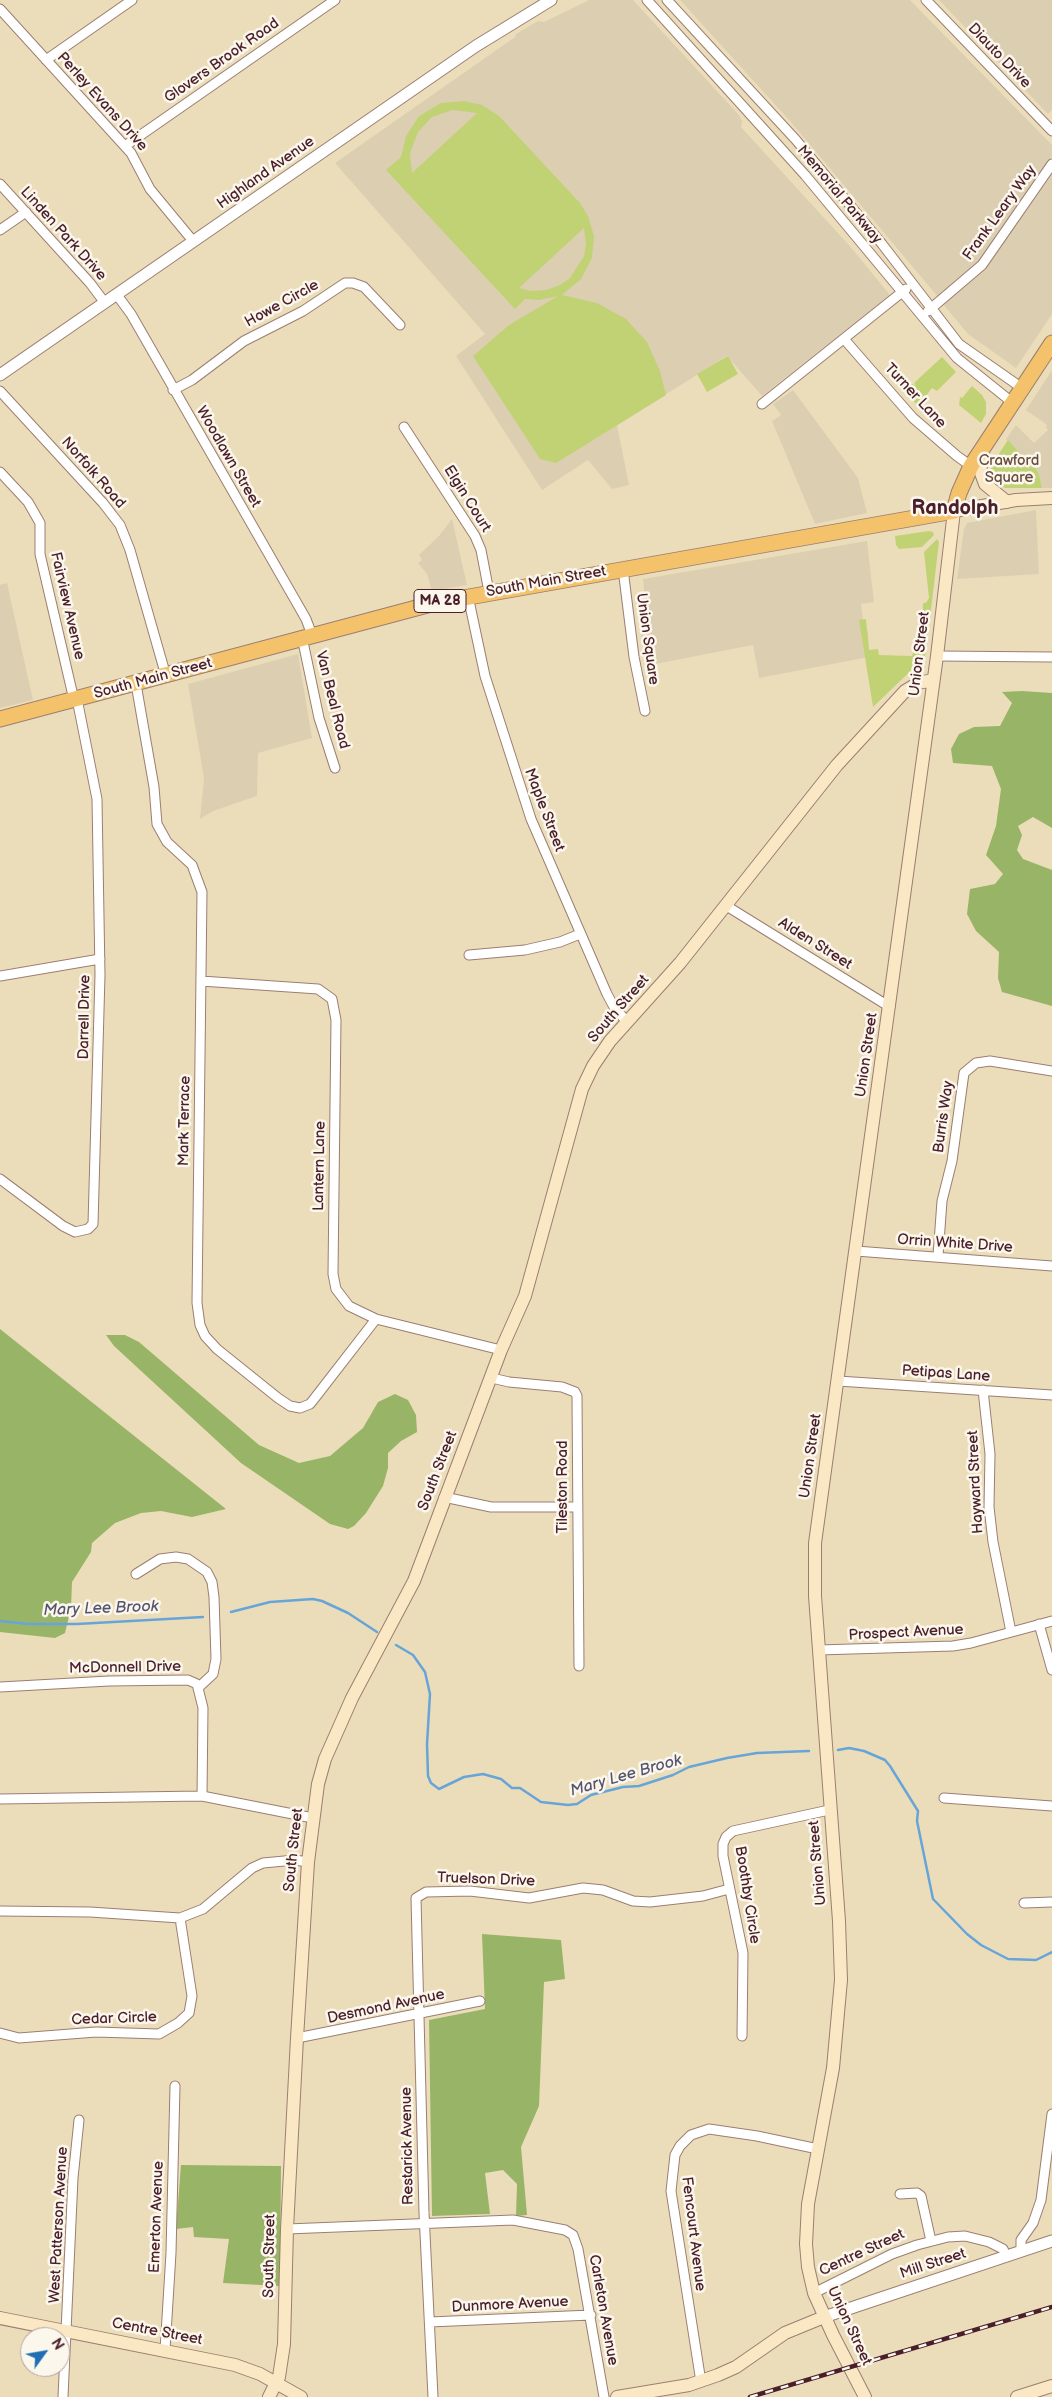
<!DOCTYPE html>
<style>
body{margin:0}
#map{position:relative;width:1052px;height:2397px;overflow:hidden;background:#ecddba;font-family:"Balsamiq Sans",sans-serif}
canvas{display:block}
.north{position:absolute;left:20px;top:2327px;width:50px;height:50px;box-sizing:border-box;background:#fbf7ec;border:1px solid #b4a19f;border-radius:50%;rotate:58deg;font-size:14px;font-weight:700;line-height:20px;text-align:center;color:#4a1f2b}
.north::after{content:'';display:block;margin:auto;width:18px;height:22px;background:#1f6fb2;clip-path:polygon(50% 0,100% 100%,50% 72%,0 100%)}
</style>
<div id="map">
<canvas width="1052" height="2397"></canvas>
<div class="north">N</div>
</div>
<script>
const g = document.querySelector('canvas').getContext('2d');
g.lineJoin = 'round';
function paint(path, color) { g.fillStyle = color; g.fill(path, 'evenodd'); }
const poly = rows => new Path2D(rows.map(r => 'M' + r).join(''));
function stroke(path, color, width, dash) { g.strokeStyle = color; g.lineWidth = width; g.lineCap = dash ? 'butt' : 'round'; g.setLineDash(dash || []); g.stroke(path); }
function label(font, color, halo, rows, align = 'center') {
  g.font = font + ' "Balsamiq Sans",sans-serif'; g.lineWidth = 5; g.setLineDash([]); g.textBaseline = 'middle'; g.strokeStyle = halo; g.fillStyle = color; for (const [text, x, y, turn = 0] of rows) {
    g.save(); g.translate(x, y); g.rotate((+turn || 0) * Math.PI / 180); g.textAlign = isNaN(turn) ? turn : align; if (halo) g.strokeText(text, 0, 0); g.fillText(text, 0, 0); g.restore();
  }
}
paint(poly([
 [589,0,633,0,739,115,742,121,741,127,848,244,890,295,762,396,727,356,617,425,629,485,612,489,588,460,542,490,456,356,485,334,335,163,515,37,516,34,538,21,544,22],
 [680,0,910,0,1052,145,1052,156,979,262,938,297,790,121],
 [939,0,1052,0,1052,110,1048,114],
 [1052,171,1052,314,1016,368,968,334,943,304,985,268],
 [1052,370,1052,488,1042,488,1039,474,1031,460,1028,462,1006,439,1016,425,1034,443,1048,430,1046,428,1047,425,1026,410],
 [793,390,858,478,867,513,815,524,772,421,781,415,773,404],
 [1036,510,1039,574,957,579,964,529,967,523],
 [452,519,467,585,432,591,427,574,418,563,422,560,419,555,439,536],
 [867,541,874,602,861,604,864,630,868,631,869,657,759,678,753,645,645,666,640,623,647,622,643,579],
 [7,583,33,700,0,708,0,585],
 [298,654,312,738,258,753,257,796,213,811,200,819,204,778,188,684]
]), '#dccfb1');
paint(poly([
 [464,101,482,105,499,116,580,203,588,216,594,236,592,258,581,279,562,295,597,303,626,319,647,342,660,371,666,395,556,463,540,459,473,356,509,325,558,296,539,300,525,299,515,309,386,170,401,157,406,136,419,116,441,103],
 [453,110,477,113,412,173,410,153,418,132,432,117],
 [584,228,586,244,584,256,570,278,560,285,546,290,531,291,519,288],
 [728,356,738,374,707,392,697,374],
 [942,357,956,372,937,391,932,388,918,406,904,390,912,384,916,385,914,383],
 [972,386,982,395,986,402,986,414,981,423,959,405,960,397,962,398],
 [1008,440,1028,462,1031,460,1039,474,1042,488,1005,488,994,483,990,472,992,464],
 [929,531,933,532,934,535,922,547,899,549,896,545,895,536],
 [937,539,939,542,928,635,922,638,923,603,926,603,929,598,924,552],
 [866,619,869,650,878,649,879,655,912,656,915,647,927,645,925,656,920,662,873,707,859,620]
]), '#c1d275');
paint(poly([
 [1022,691,1052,693,1052,828,1033,817,1018,826,1022,835,1017,850,1023,859,1052,870,1052,1006,1002,992,998,978,999,952,976,931,967,914,970,889,995,884,1003,874,986,855,996,826,1001,789,992,766,953,763,951,749,959,734,974,727,1000,726,1012,703,1002,692],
 [0,1329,226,1509,192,1517,161,1511,141,1513,115,1523,92,1543,91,1552,72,1582,71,1608,65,1633,55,1638,0,1632],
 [106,1335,125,1335,139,1342,259,1445,299,1463,330,1456,363,1428,378,1402,395,1394,408,1400,416,1415,417,1432,401,1441,388,1453,388,1468,383,1486,366,1513,354,1526,348,1529,330,1524,241,1463,114,1346],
 [482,1934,561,1940,565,1979,544,1982,539,2106,521,2147,527,2215,516,2216,517,2184,503,2170,485,2173,490,2214,432,2216,429,2020,485,2009],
 [181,2165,281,2166,280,2286,223,2283,229,2239,194,2237,193,2227,176,2229]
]), '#98b466');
stroke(poly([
 [231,1612,270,1602,313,1599,322,1601,348,1613,377,1632],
 [0,1621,28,1624,77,1624,203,1617],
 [396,1645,413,1655,425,1672,430,1694,427,1744,428,1776,431,1783,439,1789,464,1777,483,1774,501,1779,512,1788,520,1788,541,1802,568,1805,577,1804,591,1795,623,1787,639,1786,673,1775,689,1767,727,1758,757,1753,809,1751],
 [838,1750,849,1748,864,1751,885,1760,890,1766,918,1811,917,1821,933,1899,967,1934,981,1945,1008,1959,1036,1960,1052,1952]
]), '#67a5d9', 2.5);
const minor = poly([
 [647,0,805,175,957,358,1013,403],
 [667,0,796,140,882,244,959,344,1022,388],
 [926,0,1052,131],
 [0,9,131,153,150,189,193,241],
 [46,60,132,0],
 [125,146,335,0],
 [0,184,90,283,105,303],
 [0,230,26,212],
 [117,295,131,314,306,619,312,635],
 [928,311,982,265,1052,164],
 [844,339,913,418,957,456,971,466],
 [173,390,192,380,244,341,303,311,345,283,353,283,364,287,400,325],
 [0,391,103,503,120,525,130,550,166,676],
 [762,404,906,289],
 [404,427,475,536,481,550,489,592],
 [0,472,28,502,40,523,40,554,74,700],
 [623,569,634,657,645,711],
 [468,596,485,676,531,819,607,994,614,1007,627,1022],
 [302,637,319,718,335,768],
 [937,656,1052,657],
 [136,684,154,787,157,824,167,842,192,865,202,892,197,1303,200,1325,205,1336,217,1349,278,1398,290,1406,300,1408,310,1404,314,1399,376,1319],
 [725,905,890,1007],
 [469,955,525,950,560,942,580,934],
 [0,976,100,959],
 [201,981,318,989,332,999,336,1020,333,1274,336,1289,349,1306,376,1319,501,1350],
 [0,1179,63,1226,75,1232,88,1229,93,1224,100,975,97,799,77,699],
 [856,1251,1052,1266],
 [938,1256,942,1201,952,1161,964,1073,976,1063,990,1061,1052,1071],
 [492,1378,509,1382,562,1387,575,1392,577,1396,579,1666],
 [838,1381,1052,1395],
 [983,1390,990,1454,989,1507,993,1542,1011,1632],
 [444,1497,491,1507,577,1507],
 [136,1574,160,1559,176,1557,188,1559,207,1572,212,1582,214,1597,216,1659,213,1674,199,1687],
 [1039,1624,1052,1670],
 [818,1650,953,1646,971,1643,1052,1621],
 [0,1687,109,1681,188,1680,197,1684,203,1708,202,1796],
 [944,1798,1052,1806],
 [0,1799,202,1796,313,1818],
 [1024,1903,1052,1902],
 [0,1911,90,1912,180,1918,203,1909,252,1868,263,1863,295,1860,308,1862],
 [0,2033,19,2038,96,2032,159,2034,178,2023,189,2013,192,1996,180,1918],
 [742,2036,743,1953,723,1856,723,1844,726,1837,733,1831,829,1810],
 [297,2038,480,2001],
 [900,2194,917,2193,921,2196,931,2241],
 [287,2229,513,2220,565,2230,573,2235,578,2249,604,2397],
 [1021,2251,1021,2240,1033,2223,1041,2200,1052,2114],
 [814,2293,892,2254,917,2245,948,2237,965,2236,989,2242,1003,2249,1006,2256],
 [430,2322,591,2315],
 [165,2350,171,2253,175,2086],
 [701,2382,671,2191,675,2155,680,2146,691,2135,709,2129,757,2136,818,2149],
 [63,2397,73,2178,79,2120],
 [433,2397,424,2213,416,1898,426,1892,470,1891,529,1898,583,1888,603,1890,633,1901,650,1902,703,1896,729,1889]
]);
const tertiary = poly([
 [0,375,476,46,551,0],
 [824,2317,1052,2241]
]);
const secondary = poly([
 [980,452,981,473,985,484,1007,502],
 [0,2318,235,2365,260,2374,301,2397],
 [269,2397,279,2377,284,2344,287,2229,297,2038,308,1862,318,1784,325,1759,352,1698,414,1581,501,1350,525,1296,582,1089,593,1066,610,1041,680,963,837,765,905,691,918,683,933,680],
 [617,2397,689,2385,718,2375,736,2367,785,2333,824,2317],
 [865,2397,833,2335,814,2293,808,2267,806,2244,808,2204,833,2068,841,1980,839,1921,815,1596,815,1543,937,656,954,511,1016,500,1052,498],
 [1017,2397,1052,2386]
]);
const primary = poly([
 [0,719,435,603,954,511,959,493,971,466,1052,343]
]);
stroke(minor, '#9b7e72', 11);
stroke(tertiary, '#9b7e72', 13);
stroke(secondary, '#9b7e72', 14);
stroke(primary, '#9b7e72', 17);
stroke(minor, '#fff', 9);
stroke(tertiary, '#fff', 11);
stroke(secondary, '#fae7c3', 12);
stroke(primary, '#f3c26a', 15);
const rail = poly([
 [750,2397,1052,2307]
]);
stroke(rail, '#4a1f2b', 4.5);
stroke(rail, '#fbf7ec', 2.5, [8]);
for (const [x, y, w] of [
 [440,601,52]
]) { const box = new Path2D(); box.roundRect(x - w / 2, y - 11.5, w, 23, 4); g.fillStyle = '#fbf7ec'; g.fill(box); stroke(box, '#4a1f2b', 1); }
label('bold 14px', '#4a1f2b', null, [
 ["MA 28",440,601]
]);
label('15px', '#4a1f2b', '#fbf7ec', [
 ["Diauto Drive",999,56,46],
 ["Glovers Brook Road",222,61,-35],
 ["Perley Evans Drive",102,102,48],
 ["Highland Avenue",266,173,-35],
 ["Memorial Parkway",839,195,50],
 ["Frank Leary Way",1000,213,-54],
 ["Linden Park Drive",63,234,48],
 ["Howe Circle",282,304,-29],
 ["Turner Lane",915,396,47],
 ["Woodlawn Street",228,457,60],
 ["Norfolk Road",93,473,49],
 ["Elgin Court",467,499,58],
 ["South Main Street",546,582,-10],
 ["Fairview Avenue",67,606,77],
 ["Union Square",647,639,82],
 ["Union Street",920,654,-83],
 ["South Main Street",153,679,-15],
 ["Van Beal Road",332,700,76],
 ["Maple Street",544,810,69],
 ["Alden Street",815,944,32],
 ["South Street",619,1009,-49],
 ["Darrell Drive",85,1017,-89],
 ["Union Street",867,1055,-82],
 ["Burris Way",944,1117,-82],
 ["Mark Terrace",185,1121,-89],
 ["Lantern Lane",320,1166,-89],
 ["Orrin White Drive",955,1244,4],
 ["Petipas Lane",946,1374,4],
 ["Union Street",811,1456,-82],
 ["South Street",438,1471,-69],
 ["Hayward Street",976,1482,-93],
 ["Tileston Road",563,1487,-90],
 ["Prospect Avenue",906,1633,-3],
 ["McDonnell Drive",125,1668,-1],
 ["South Street",294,1850,-84],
 ["Union Street",818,1863,-95],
 ["Truelson Drive",486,1880,2],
 ["Boothby Circle",747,1895,81],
 ["Desmond Avenue",386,2007,-12],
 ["Cedar Circle",114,2019,-2],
 ["Restarick Avenue",408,2146,-91],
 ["Emerton Avenue",157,2217,-88],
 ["West Patterson Avenue",59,2225,-87],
 ["Fencourt Avenue",693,2234,83],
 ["Centre Street",862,2253,-25],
 ["South Street",270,2256,-89],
 ["Mill Street",933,2264,-18],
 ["Dunmore Avenue",510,2305,-3],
 ["Carleton Avenue",603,2310,80],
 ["Union Street",849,2326,65],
 ["Centre Street",157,2332,11]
]);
label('15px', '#684c3e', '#fbf7ec', [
 ["Crawford",1009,461],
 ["Square",1009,478]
]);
label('italic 16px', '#565571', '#fbf7ec', [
 ["Mary Lee Brook",101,1609,-2],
 ["Mary Lee Brook",626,1776,-16]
]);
label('bold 20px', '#4a1f2b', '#fbf7ec', [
 ["Randolph",955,509]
]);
</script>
